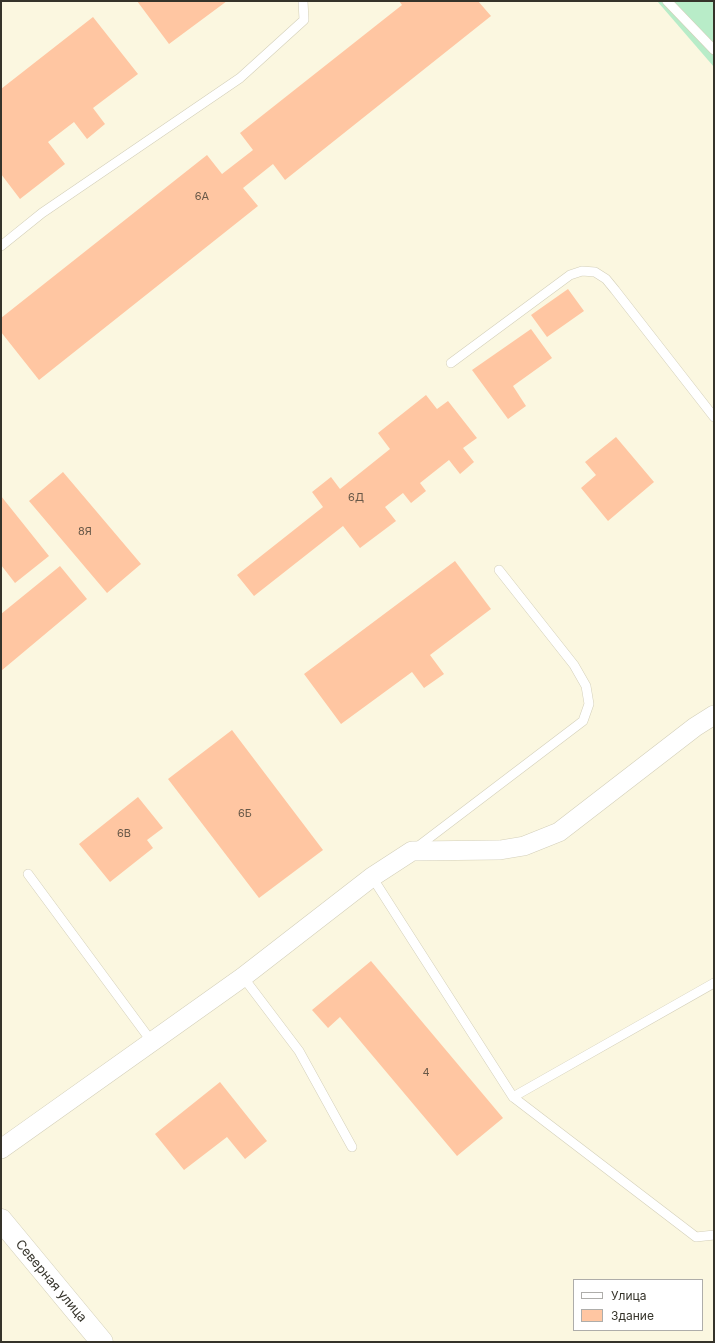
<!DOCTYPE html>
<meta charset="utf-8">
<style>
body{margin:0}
#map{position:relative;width:715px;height:1343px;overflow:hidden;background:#fbf7e0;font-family:Inter,sans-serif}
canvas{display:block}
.frame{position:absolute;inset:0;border:2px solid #35332a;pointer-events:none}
.legend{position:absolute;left:573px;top:1279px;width:130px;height:52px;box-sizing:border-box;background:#fff;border:1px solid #aeadaa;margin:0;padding:5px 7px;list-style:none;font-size:12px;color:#35332a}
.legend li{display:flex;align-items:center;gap:8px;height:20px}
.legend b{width:20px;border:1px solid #aeadaa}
</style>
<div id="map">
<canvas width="715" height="1343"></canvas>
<div class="frame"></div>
<ul class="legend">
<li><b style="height:5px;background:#fff"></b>Улица</li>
<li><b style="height:11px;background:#ffc6a2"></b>Здание</li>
</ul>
</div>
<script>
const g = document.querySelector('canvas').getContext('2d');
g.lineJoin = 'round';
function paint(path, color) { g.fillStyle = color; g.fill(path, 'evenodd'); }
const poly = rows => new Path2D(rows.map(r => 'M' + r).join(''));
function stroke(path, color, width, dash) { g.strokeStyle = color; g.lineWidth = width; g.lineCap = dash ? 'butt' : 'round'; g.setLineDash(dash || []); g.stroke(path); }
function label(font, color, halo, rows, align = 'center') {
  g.font = font + ' Inter,sans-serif'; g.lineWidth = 3; g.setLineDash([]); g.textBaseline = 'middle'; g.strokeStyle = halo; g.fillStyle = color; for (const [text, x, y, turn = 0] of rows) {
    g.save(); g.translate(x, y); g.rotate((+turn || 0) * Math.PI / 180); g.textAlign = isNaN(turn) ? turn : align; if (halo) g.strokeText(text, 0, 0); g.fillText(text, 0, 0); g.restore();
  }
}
paint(poly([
 [657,1,714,1,714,67]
]), '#b8ecc8');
paint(poly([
 [137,1,227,1,169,44],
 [399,1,478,1,491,16,285,180,273,164,243,188,258,206,39,380,1,332,1,318,207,155,222,174,253,150,240,133,402,5],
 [93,17,138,74,93,108,105,124,87,139,74,122,48,142,65,164,20,199,1,174,1,89],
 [568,289,584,311,547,337,531,315],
 [531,329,552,358,513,386,526,406,508,419,472,370],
 [426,395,437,409,448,401,477,438,463,448,474,462,460,474,449,460,420,483,426,491,411,503,403,493,385,507,396,521,360,548,343,526,254,596,237,575,323,507,312,492,331,477,340,489,390,449,378,433],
 [616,437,654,482,608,521,581,488,596,475,585,462],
 [63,472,141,564,107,593,29,501],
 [1,496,49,556,15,583,1,565],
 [455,561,491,609,430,655,444,674,424,688,412,672,341,724,304,674],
 [60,566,87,599,1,671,1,614],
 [232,730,323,850,259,898,168,779],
 [138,797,163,828,147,840,153,848,110,882,79,844],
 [371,961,503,1118,457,1156,340,1017,328,1028,312,1010],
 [220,1082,267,1141,245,1159,227,1137,184,1170,155,1134]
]), '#ffc6a2');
const lane = poly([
 [667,1,714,50],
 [1,246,42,213,240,78,304,20,303,1],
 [451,363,570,275,582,271,595,272,606,279,615,290,714,417],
 [416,848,583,721,589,704,586,686,574,665,499,570],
 [28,874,152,1042],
 [372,877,513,1097,714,983],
 [243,977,299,1051,352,1147],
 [513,1097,696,1237,714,1235]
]);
const street = poly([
 [1,1149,243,977,372,877,412,851,500,850,524,846,559,832,695,727,714,715]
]);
const secondary = poly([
 [1,1220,102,1342]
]);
stroke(lane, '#d3cfb9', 10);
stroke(street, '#d3cfb9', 20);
stroke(secondary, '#d3cfb9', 23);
stroke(lane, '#fff', 9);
stroke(street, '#fff', 19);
stroke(secondary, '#fff', 22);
label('11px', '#685848', null, [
 ["6А",202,197],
 ["6Д",356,498],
 ["8Я",85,532],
 ["6Б",245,814],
 ["6В",124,834],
 ["4",426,1073]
]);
label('13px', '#35332a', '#fff', [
 ["Северная улица",51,1281,50]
]);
</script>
